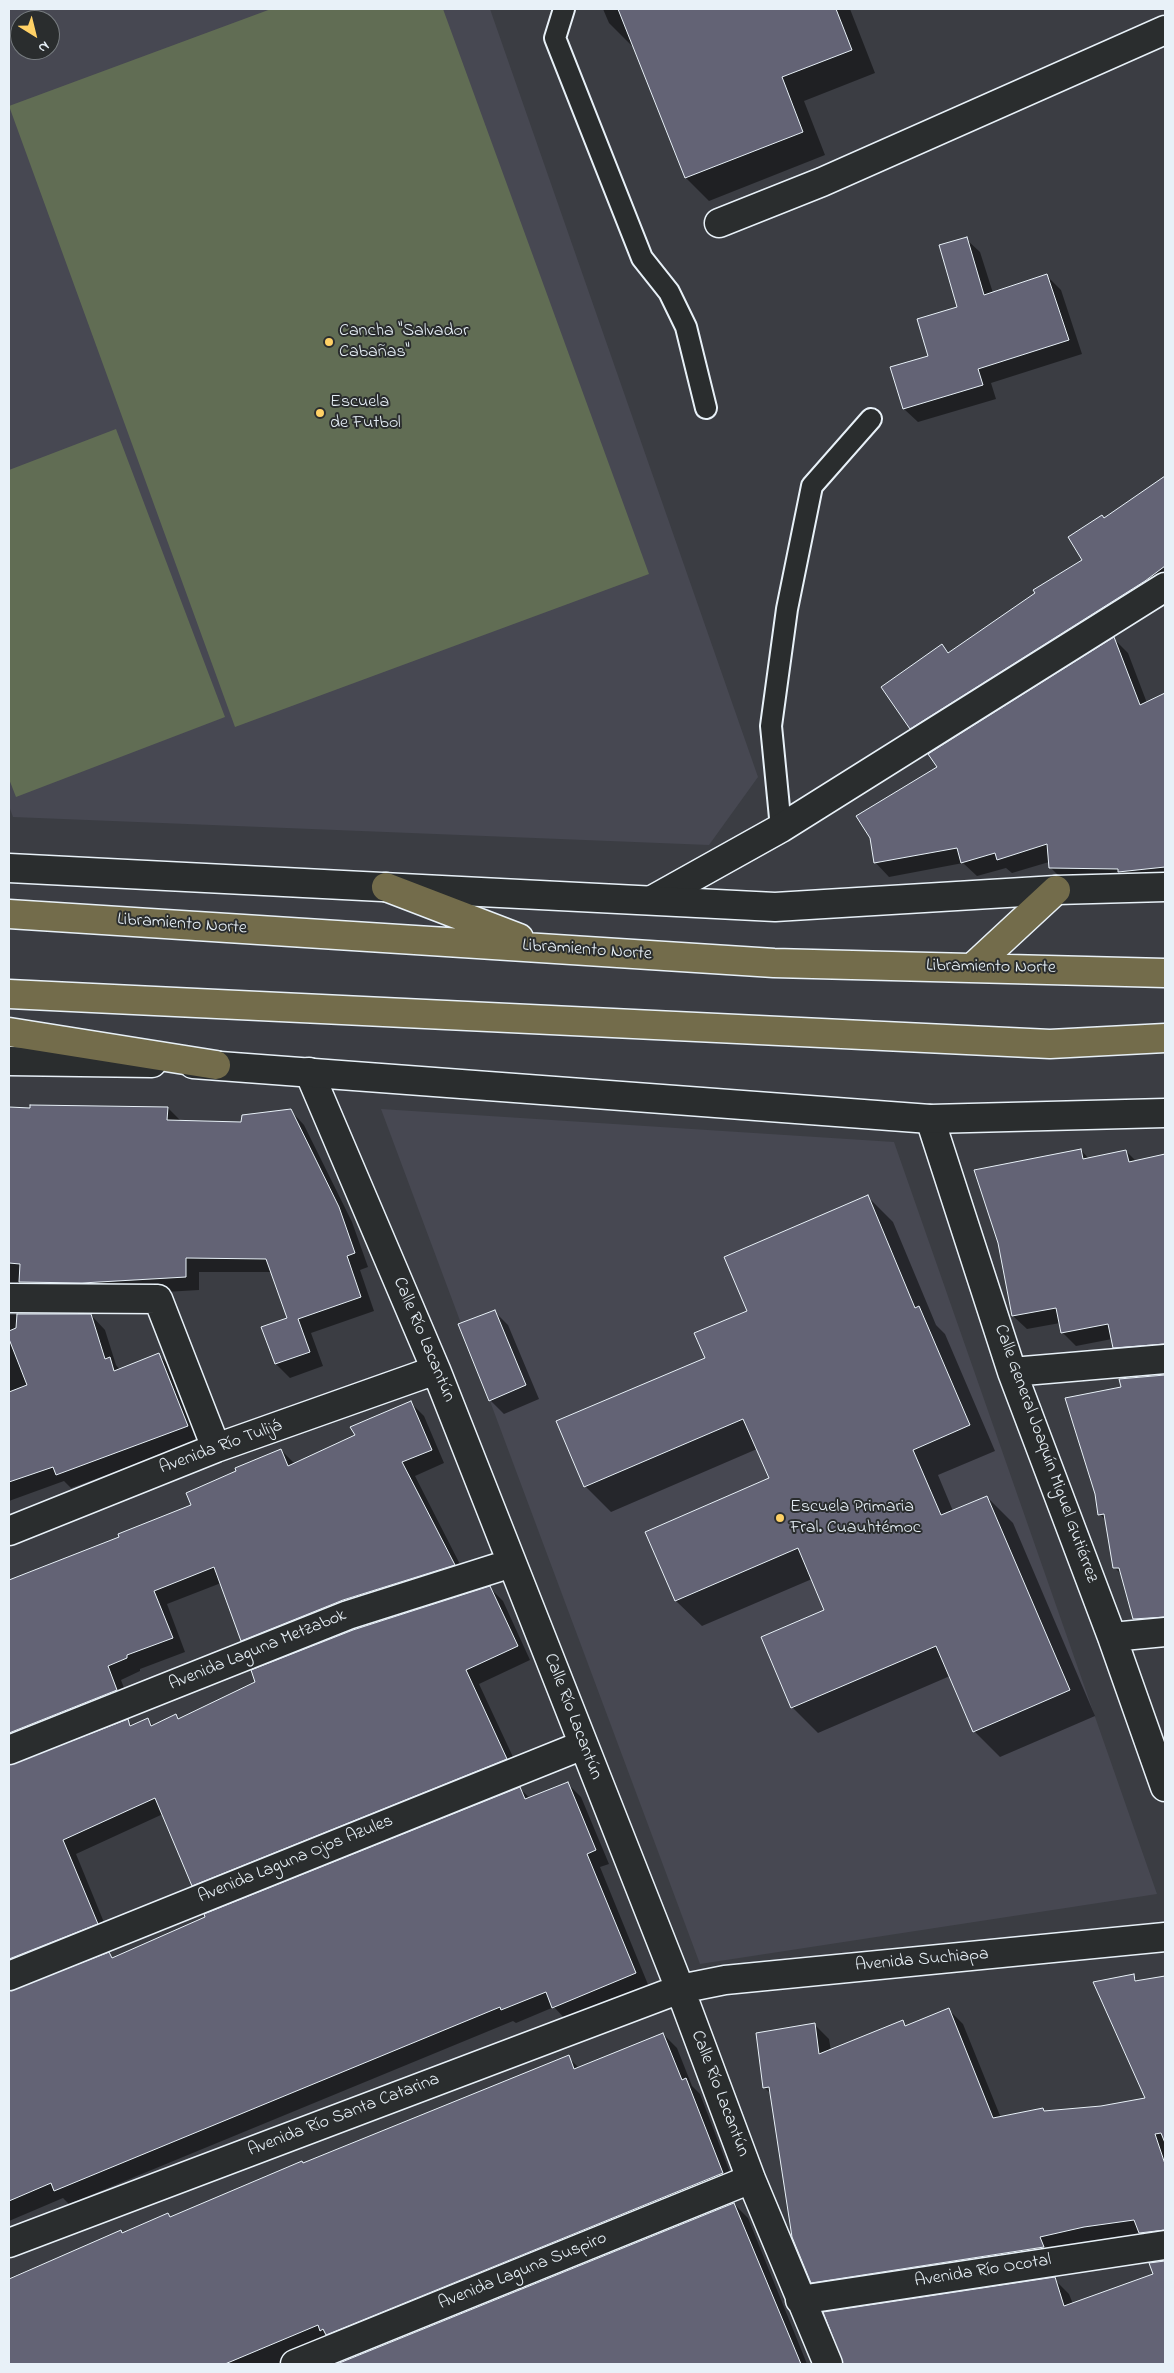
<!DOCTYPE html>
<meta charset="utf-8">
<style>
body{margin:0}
#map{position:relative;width:1174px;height:2373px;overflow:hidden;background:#3b3d43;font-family:"Indie Flower",sans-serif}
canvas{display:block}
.frame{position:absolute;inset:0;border:10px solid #e8f1f8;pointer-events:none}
.north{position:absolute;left:10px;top:10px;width:50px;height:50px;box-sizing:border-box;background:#2a2d2e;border:1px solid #767b7f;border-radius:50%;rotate:144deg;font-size:14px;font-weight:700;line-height:20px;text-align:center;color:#e8f1f8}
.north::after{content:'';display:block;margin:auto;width:18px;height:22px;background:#ffd166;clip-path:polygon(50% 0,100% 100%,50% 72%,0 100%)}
</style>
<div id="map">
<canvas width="1174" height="2373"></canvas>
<div class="frame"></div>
<div class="north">N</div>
</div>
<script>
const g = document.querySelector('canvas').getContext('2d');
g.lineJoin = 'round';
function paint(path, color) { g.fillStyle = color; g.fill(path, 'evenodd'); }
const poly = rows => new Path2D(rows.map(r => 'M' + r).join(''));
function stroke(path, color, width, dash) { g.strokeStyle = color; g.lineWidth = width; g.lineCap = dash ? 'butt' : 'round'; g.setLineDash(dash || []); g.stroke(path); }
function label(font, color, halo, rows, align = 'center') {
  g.font = font + ' "Indie Flower",sans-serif'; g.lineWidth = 4; g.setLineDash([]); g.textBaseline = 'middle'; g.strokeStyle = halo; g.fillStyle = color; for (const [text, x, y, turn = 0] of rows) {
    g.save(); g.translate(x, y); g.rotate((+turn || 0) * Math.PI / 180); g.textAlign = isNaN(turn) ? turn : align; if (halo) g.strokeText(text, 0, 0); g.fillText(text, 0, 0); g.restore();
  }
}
paint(poly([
 [9,9,490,9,758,777,709,845,13,817,9,806],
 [20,20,50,20,50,50,20,50],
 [381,1109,894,1142,1157,1894,700,1964]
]), '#474852');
paint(poly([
 [271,9,443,9,649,574,235,727,9,106],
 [116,429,225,717,16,797,9,779,9,470]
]), '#616d54');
paint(poly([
 [603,9,850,9,875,73,804,101,825,155,709,201,686,178,634,45,632,46,609,23],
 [966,239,980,252,993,293,1047,276,1061,290,1082,354,991,383,996,399,918,422,904,409,930,357,958,308],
 [1165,478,1165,590,925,742,911,728,942,646,950,654,1084,560,1105,519],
 [1114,639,1128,653,1147,703,1165,695,1165,882,1064,881,1050,867,1049,862,1012,873,1006,868,977,876,963,863,889,877,875,862,939,767],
 [9,1108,168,1108,182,1122,242,1124,290,1110,304,1125,352,1222,368,1267,360,1270,374,1311,311,1333,323,1366,290,1378,276,1364,263,1328,289,1319,272,1272,199,1272,199,1290,96,1296,9,1306],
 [1081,1150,1089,1159,1126,1151,1136,1161,1165,1156,1165,1358,1128,1361,1114,1347,1112,1339,1076,1346,1062,1332,1060,1323,1027,1329,1013,1316,999,1243],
 [867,1196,893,1222,936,1325,945,1334,995,1451,938,1475,953,1511,987,1497,1013,1523,1095,1716,1000,1757,974,1731,950,1676,818,1733,792,1707,826,1610,812,1579,702,1626,676,1601,770,1479,757,1449,611,1512,585,1486,749,1311],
 [494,1311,508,1325,539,1399,504,1414,490,1400],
 [9,1315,91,1315,105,1330,116,1365,120,1370,159,1355,173,1369,201,1440,71,1488,64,1481,9,1501],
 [1165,1374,1165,1631,1148,1633,1134,1619,1123,1576,1115,1568,1107,1522,1100,1514,1122,1388,1120,1380],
 [411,1403,424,1416,444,1463,415,1476,467,1578,255,1654,242,1640,221,1583,167,1604,185,1652,140,1669,140,1671,121,1680,130,1704,9,1757,9,1581,82,1553,193,1505,281,1450,295,1464,357,1436],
 [490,1588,503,1601,530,1660,479,1684,520,1772,206,1899,193,1885,163,1814,76,1854,110,1937,9,1983,9,1766,128,1721,133,1726,148,1720,154,1726,176,1715,180,1719],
 [567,1783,581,1797,609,1864,600,1867,649,1987,567,2021,554,2007,516,2023,513,2021,69,2204,63,2198,9,2221,9,1993,109,1954,113,1958,520,1789,530,1798],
 [1133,1976,1139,1982,1165,1977,1165,2246,845,2294,830,2279,772,2095,764,2087,815,2025,829,2039,831,2051,902,2022,907,2026,948,2009,963,2024,1001,2118,1043,2109,1045,2112,1101,2107,1147,2099],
 [663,2034,677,2048,692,2086,700,2094,736,2188,302,2364,9,2364,9,2278,120,2232,123,2234,168,2214,172,2218,568,2057,579,2068],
 [734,2204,748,2218,807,2364,339,2364],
 [1165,2261,1165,2364,864,2364,843,2311,1054,2279,1069,2294,1073,2304,1155,2275,1151,2264]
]), '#0007');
const building = poly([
 [618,9,836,9,852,50,782,77,803,132,685,178,618,9],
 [967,237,984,295,1047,274,1069,340,978,369,983,385,903,409,890,367,928,356,917,319,957,307,939,245,967,237],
 [1165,476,1165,566,1145,581,910,729,881,687,942,644,948,653,1035,593,1033,590,1082,560,1068,537,1102,515,1104,518,1165,476],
 [1114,637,1140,705,1165,693,1165,867,1118,872,1118,869,1049,868,1047,844,997,860,995,853,961,863,957,848,874,863,870,838,856,816,937,767,928,754,1114,637],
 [30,1105,168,1107,167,1120,241,1122,242,1115,291,1109,339,1207,355,1253,347,1256,361,1297,298,1319,310,1352,275,1364,261,1327,287,1318,266,1259,186,1258,186,1277,82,1283,19,1282,20,1264,9,1263,9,1107,30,1108,30,1105],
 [1081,1149,1083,1159,1126,1150,1129,1162,1165,1154,1165,1344,1113,1348,1108,1324,1061,1333,1056,1308,1012,1316,998,1243,974,1170,1081,1149],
 [868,1195,915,1308,919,1306,970,1425,913,1450,941,1515,987,1496,1070,1690,973,1732,936,1646,791,1708,761,1637,824,1610,798,1548,675,1601,645,1532,769,1478,743,1419,584,1487,556,1421,705,1358,694,1333,747,1311,724,1257,868,1195],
 [495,1310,526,1385,489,1401,458,1324,495,1310],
 [17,1314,91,1314,105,1359,110,1357,114,1371,159,1353,188,1426,56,1475,53,1467,9,1482,9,1392,27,1385,9,1339,9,1331,16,1328,17,1314],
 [1165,1375,1165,1617,1133,1619,1119,1568,1113,1568,1104,1514,1098,1515,1095,1494,1065,1398,1121,1387,1119,1379,1165,1375],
 [411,1401,432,1450,402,1462,455,1565,343,1600,241,1641,214,1567,154,1591,173,1638,127,1655,127,1658,108,1666,117,1690,9,1733,9,1580,119,1537,118,1534,191,1505,186,1493,236,1471,235,1468,281,1449,288,1466,355,1435,350,1427,411,1401],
 [490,1586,518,1646,466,1670,507,1759,192,1886,155,1798,63,1840,98,1924,9,1959,9,1765,128,1719,130,1726,148,1718,151,1726,176,1714,178,1719,255,1682,251,1670,353,1630,490,1586],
 [568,1782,596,1850,587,1854,636,1973,552,2008,546,1992,501,2010,500,2007,54,2191,51,2183,9,2201,9,1991,109,1952,112,1958,205,1917,204,1914,520,1787,525,1799,568,1782],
 [1134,1974,1135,1981,1165,1976,1165,2143,1161,2133,1155,2134,1165,2164,1165,2230,1139,2233,1134,2220,1084,2227,1040,2237,1044,2247,811,2283,792,2237,769,2087,763,2088,756,2033,815,2023,819,2054,903,2020,905,2026,949,2008,993,2118,1043,2108,1044,2111,1101,2106,1145,2098,1093,1982,1134,1974],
 [663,2033,682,2080,686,2078,723,2173,326,2335,323,2329,320,2331,318,2325,225,2364,9,2364,9,2279,121,2230,122,2233,168,2213,170,2217,302,2161,303,2163,569,2055,574,2069,663,2033],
 [734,2203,801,2364,337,2364,734,2203],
 [1165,2261,1165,2364,843,2364,823,2312,1055,2277,1064,2306,1153,2274,1149,2263,1165,2261]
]);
paint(building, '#636375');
stroke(building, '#e8f1f8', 1);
const lane = poly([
 [564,9,555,38,642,258,669,292,686,327,706,408],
 [781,828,771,726,787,609,812,486,871,419]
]);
const street = poly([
 [719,223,822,182,1165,30],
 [652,900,781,828,1165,587],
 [309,1072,436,1370,680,1989,751,2179,828,2364],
 [930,1119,1012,1372,1112,1637,1165,1787],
 [9,1298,158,1299,216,1448],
 [1012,1372,1165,1359],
 [9,1531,216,1448,436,1370],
 [1112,1637,1165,1632],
 [9,1750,348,1615,512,1563],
 [9,1976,583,1745],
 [9,2243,680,1989,725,1980,1165,1937],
 [800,2300,1165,2245],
 [295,2364,751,2179]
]);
const secondary = poly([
 [9,868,775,907,1056,890,1165,887],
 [9,1061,152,1063],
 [193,1064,930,1119,1165,1113]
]);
const highway = poly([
 [386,887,519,938],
 [9,914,774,963,1165,973],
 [973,967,1056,890],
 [9,994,1050,1044,1165,1038],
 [9,1032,216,1065]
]);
stroke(lane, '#e8f1f8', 24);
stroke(street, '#e8f1f8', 31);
stroke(secondary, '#e8f1f8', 31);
stroke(highway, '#e8f1f8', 31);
stroke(lane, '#2a2d2e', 20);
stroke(street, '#2a2d2e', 28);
stroke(secondary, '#2a2d2e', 28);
stroke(highway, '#736c4b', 28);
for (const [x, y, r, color] of [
 [329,342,5,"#ffd166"],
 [320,413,5,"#ffd166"],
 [780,1518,5,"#ffd166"]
]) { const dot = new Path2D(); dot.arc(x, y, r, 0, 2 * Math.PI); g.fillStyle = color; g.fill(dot); stroke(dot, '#2a2d2e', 2); }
label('18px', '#e8f1f8', '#2a2d2e', [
 ["Cancha \"Salvador",339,332],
 ["Cabañas\"",339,353],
 ["Escuela",330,403],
 ["de Futbol",330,424],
 ["Escuela Primaria",790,1508],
 ["Fral. Cuauhtémoc",790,1529]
], 'left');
label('18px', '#e8f1f8', '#2a2d2e', [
 ["Libramiento Norte",182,925,4],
 ["Libramiento Norte",587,951,4],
 ["Libramiento Norte",991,968,1],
 ["Calle Río Lacantún",423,1340,67],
 ["Avenida Río Tulijá",221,1448,-20],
 ["Calle General Joaquín Miguel Gutiérrez",1045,1454,70],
 ["Avenida Laguna Metzabok",258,1651,-22],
 ["Calle Río Lacantún",572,1717,69],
 ["Avenida Laguna Ojos Azules",296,1860,-22],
 ["Avenida Suchiapa",922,1961,-5],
 ["Calle Río Lacantún",719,2094,69],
 ["Avenida Río Santa Catarina",344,2116,-21],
 ["Avenida Laguna Suspiro",523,2272,-22],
 ["Avenida Río Ocotal",983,2272,-9]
]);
</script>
